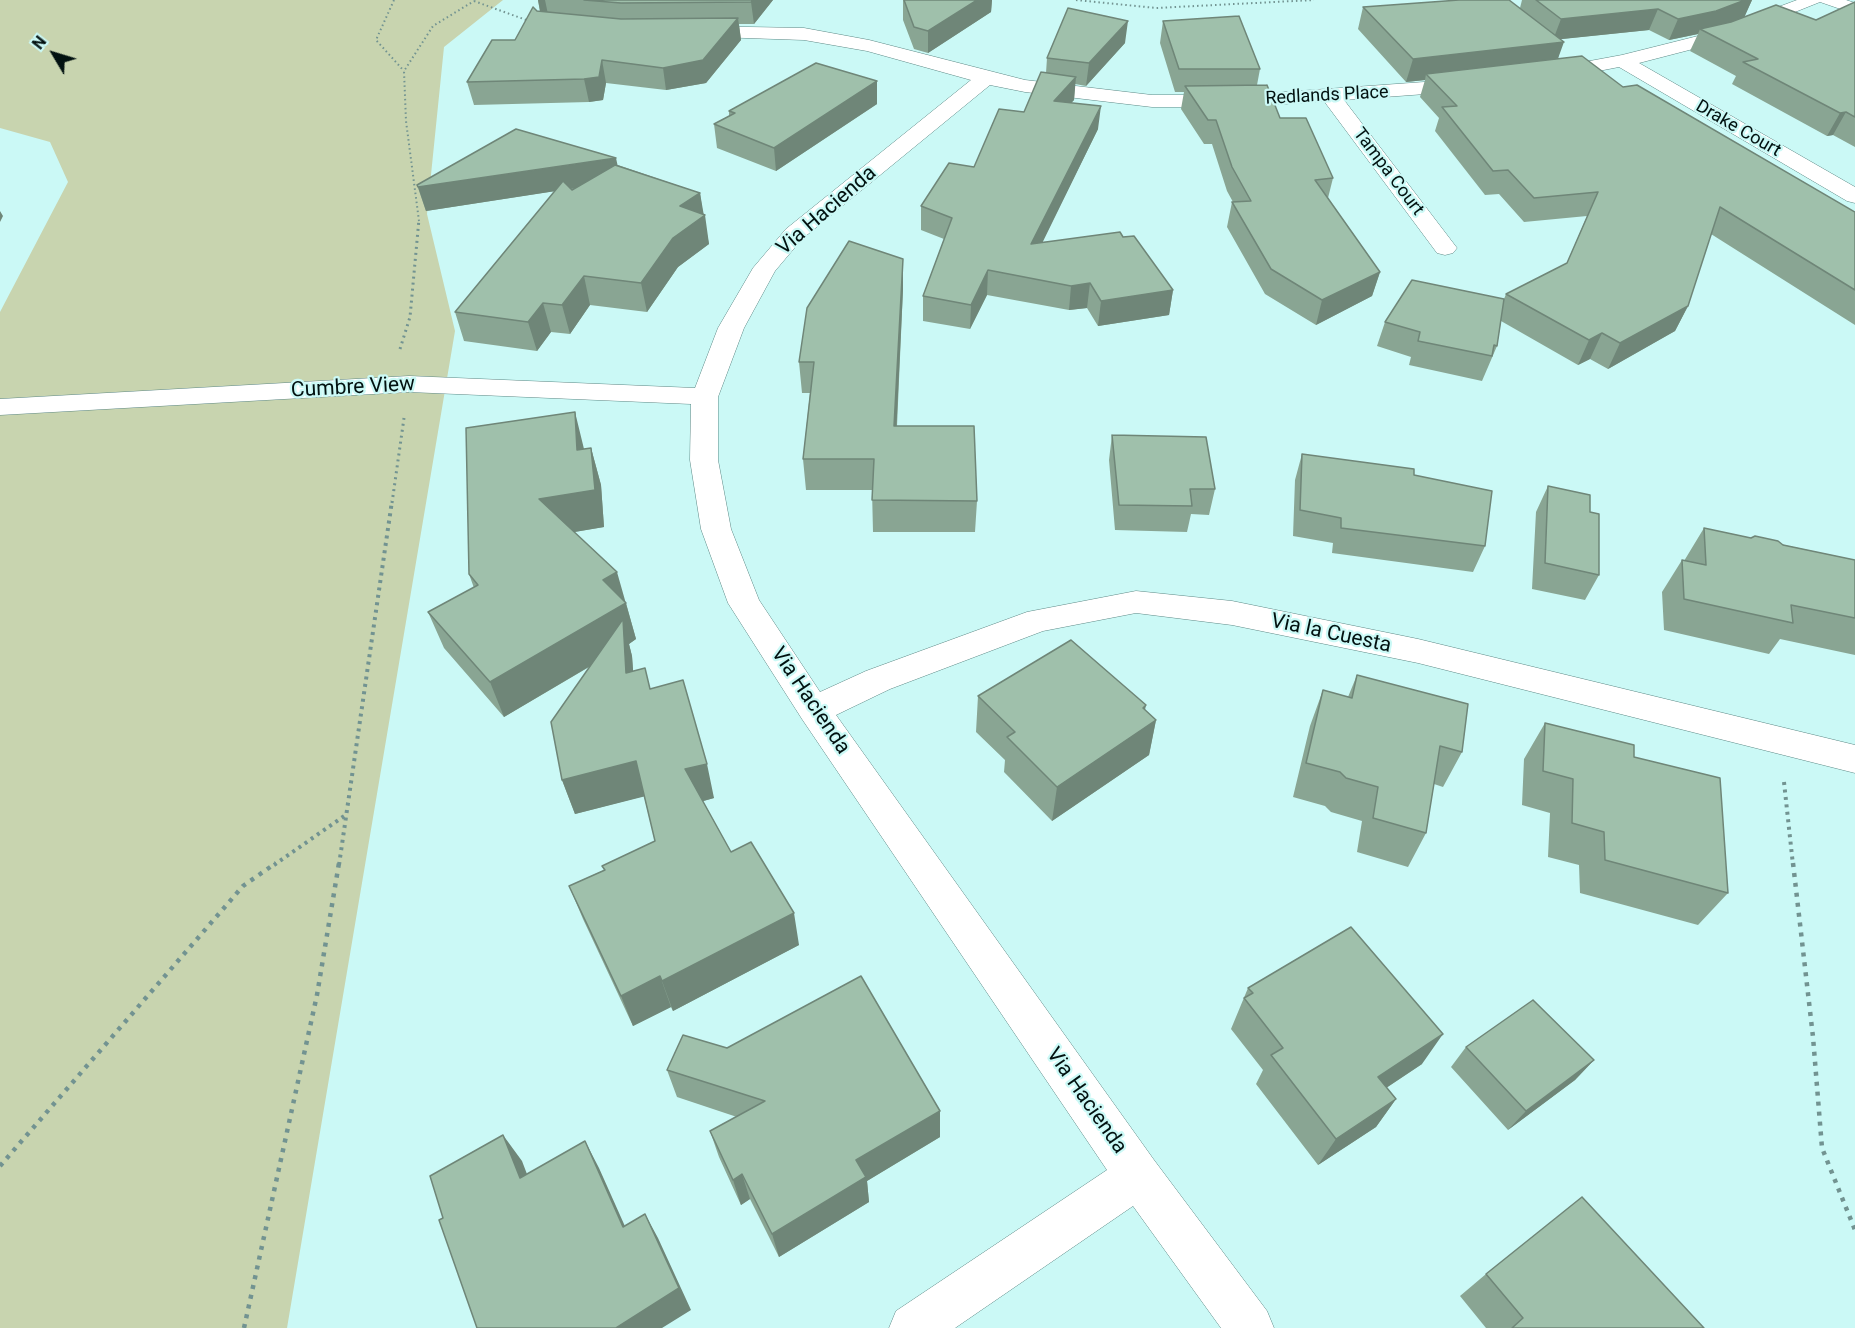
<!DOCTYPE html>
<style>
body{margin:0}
#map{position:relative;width:1855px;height:1328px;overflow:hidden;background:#cbf9f6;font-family:Roboto,sans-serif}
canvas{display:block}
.north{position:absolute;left:24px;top:24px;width:60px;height:60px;-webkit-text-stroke:4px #cbf9f6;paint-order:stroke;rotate:308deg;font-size:16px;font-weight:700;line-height:24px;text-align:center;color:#021110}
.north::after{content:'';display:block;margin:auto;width:21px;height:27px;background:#021110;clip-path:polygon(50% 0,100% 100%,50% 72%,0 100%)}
</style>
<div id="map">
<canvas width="1855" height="1328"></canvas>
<div class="north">N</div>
</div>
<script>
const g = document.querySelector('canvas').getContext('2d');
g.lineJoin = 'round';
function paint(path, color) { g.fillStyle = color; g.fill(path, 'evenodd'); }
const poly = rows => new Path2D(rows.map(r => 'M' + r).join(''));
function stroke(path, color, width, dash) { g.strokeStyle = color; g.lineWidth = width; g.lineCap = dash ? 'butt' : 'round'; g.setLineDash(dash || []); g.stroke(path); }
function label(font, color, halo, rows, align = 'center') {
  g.font = font + ' Roboto,sans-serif'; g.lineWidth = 4.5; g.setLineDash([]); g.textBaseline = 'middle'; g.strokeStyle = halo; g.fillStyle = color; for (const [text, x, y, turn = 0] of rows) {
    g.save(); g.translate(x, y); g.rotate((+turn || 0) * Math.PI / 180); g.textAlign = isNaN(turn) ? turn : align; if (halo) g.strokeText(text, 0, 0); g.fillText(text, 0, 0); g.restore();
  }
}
paint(poly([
 [0,0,503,0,444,47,427,214,455,331,287,1328,0,1328,0,312,68,182,50,142,0,128]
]), '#c8d4af');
const minor = poly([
 [1797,0,1846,0,1855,3,1855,14,1820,2,1720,42,1639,63,1855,187,1855,203,1847,201,1619,67,1552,80,1542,74,1552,68,1622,55,1706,34,1797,0],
 [694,26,804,28,869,40,1025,80,1152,95,1243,95,1466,79,1473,81,1476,85,1473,89,1466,91,1344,100,1457,248,1453,253,1445,255,1437,253,1324,101,1243,107,1152,107,1025,92,990,85,802,239,775,271,744,328,718,397,718,460,731,529,759,600,820,692,866,671,1027,612,1136,591,1232,601,1418,639,1855,745,1855,773,1418,663,1232,625,1136,613,1043,631,890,689,836,715,1154,1160,1267,1311,1274,1328,1221,1328,1133,1206,955,1328,889,1328,896,1311,1107,1170,802,719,728,603,701,529,690,460,691,404,409,392,0,415,0,399,409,376,695,388,718,328,753,268,786,229,971,80,867,51,804,40,687,36,685,32,687,28,694,26]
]);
stroke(minor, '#5e8986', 1);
stroke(poly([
 [394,0,376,40,404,71],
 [1076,0,1156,8,1314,0],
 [474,1,529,21],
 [419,221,406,121,404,71,433,26,474,1]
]), '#729391', 2, [1.5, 3]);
stroke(poly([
 [400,349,410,317,419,219],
 [392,503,404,418]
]), '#729391', 3, [2, 4]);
stroke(poly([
 [1784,782,1793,865],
 [274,865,347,814],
 [339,865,392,501]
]), '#729391', 4, [3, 4.5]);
stroke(poly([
 [1793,863,1813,1037,1822,1148,1855,1230],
 [0,1166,243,886,276,863],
 [244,1328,317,995,339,863]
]), '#729391', 4.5, [4, 6]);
paint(minor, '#fff');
paint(poly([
 [538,0,773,0,754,24,739,24,741,40,706,83,666,90,606,83,603,100,589,102,474,105,467,82,515,40,537,11,540,12],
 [903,0,992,0,991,12,928,53,914,49,903,20],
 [1522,0,1752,0,1744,17,1816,20,1855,2,1855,147,1833,135,1827,136,1732,84,1736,76,1690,51,1698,34,1669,40,1649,30,1561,39,1558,59,1623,87,1855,212,1855,325,1711,234,1688,306,1675,331,1608,369,1590,359,1578,365,1501,321,1497,346,1482,381,1409,365,1411,357,1377,346,1385,322,1504,299,1506,294,1567,263,1587,216,1524,222,1499,194,1485,195,1435,131,1439,118,1420,97,1425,80,1406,82,1358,29,1363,7,1520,8],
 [1163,21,1260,69,1257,85,1280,118,1333,178,1328,198,1380,272,1372,296,1316,325,1265,294,1227,227,1232,202,1233,202,1227,191,1212,144,1204,144,1181,109,1184,92,1175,92,1160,43],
 [1125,43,1086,86,1075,84,1074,100,1071,103,1098,129,1042,242,1123,237,1173,290,1169,315,1098,326,1087,308,1069,310,987,295,970,329,923,321,923,296,944,239,921,230,921,206,974,167,1024,112,1046,73,1047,58],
 [877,81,877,104,776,171,717,148,714,124,729,116,729,111],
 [618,165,700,193,703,215,709,244,678,267,647,312,590,305,570,334,551,332,537,351,464,341,455,312,555,191,426,211,417,185],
 [903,289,897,426,977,501,975,532,873,532,872,490,806,490,803,459,810,393,802,393,799,362],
 [1112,435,1215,489,1209,515,1191,514,1187,532,1115,530,1109,460],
 [591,448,601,485,604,527,574,532,626,603,636,639,629,644,632,656,633,671,651,689,714,798,703,801,731,852,799,945,673,1011,671,1007,633,1026,583,919,569,886,604,870,602,866,655,841,644,796,575,814,562,780,589,667,504,717,444,648,428,612,474,588,469,574,584,449],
 [1302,454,1414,475,1485,546,1473,572,1332,553,1333,543,1293,536,1295,480],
 [1548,486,1590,512,1599,575,1585,600,1532,589,1536,512],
 [1704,528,1855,560,1855,655,1780,639,1769,654,1664,630,1662,592,1682,560,1684,561],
 [1357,675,1462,752,1443,787,1434,784,1426,833,1408,867,1357,852,1362,821,1331,812,1325,806,1293,797,1310,726,1323,690,1348,697],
 [978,696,1145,710,1156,720,1149,755,1052,821,1004,772,1005,760,976,732],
 [1545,723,1634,757,1728,893,1698,925,1580,893,1579,865,1548,857,1550,813,1522,805,1524,759],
 [1248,988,1422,1064,1386,1088,1396,1099,1376,1127,1318,1165,1256,1084,1263,1070,1231,1029],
 [1466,1047,1594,1060,1575,1080,1508,1130,1451,1067],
 [667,1070,940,1137,867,1181,869,1202,779,1257,750,1199,741,1205,719,1157,710,1131,737,1117,677,1097],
 [1486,1274,1704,1328,1486,1328,1460,1296]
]), '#89a593');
paint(poly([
 [538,0,545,0,549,19,542,21],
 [753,0,773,0,754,24,751,2],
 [977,0,992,0,991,12,928,53,928,31],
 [1745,0,1752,0,1744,18,1706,32,1700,29,1698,34,1669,40,1678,19],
 [1658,9,1649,30,1553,40,1561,19],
 [738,18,741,40,706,83,666,90,663,68],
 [1128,21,1125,43,1086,86,1089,63],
 [1564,42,1556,64,1426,74,1425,80,1406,82,1413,59],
 [602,60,606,83,603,100,589,102,584,79],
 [1076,77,1074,100,1052,123,1054,101],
 [877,81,877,104,776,171,774,148],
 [1101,106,1098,129,1030,268,1031,244],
 [1846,112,1833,135,1827,136,1840,113],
 [616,158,621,181,426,211,418,187],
 [700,193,704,216,705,215,709,244,678,267,647,312,641,283,680,206],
 [0,211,3,216,0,222],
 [903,259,903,289,895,457,894,426],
 [988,270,987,295,970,329,971,305],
 [1380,272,1372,296,1316,325,1322,300],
 [584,276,590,305,570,334,562,305],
 [1090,283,1087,308,1069,310,1071,286],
 [1173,290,1169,315,1098,326,1101,301],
 [543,303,551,332,537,351,528,322],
 [1688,306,1675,331,1608,369,1620,343],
 [1602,333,1590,359,1578,365,1589,340],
 [575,412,584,449,577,450],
 [591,448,601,485,604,527,551,536,539,499],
 [617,572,636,639,629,644,632,656,636,709,626,673,624,646,504,717,490,682,603,580],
 [1146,705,1141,730,1156,720,1149,755,1052,821,1057,787],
 [636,761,646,796,575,814,562,780],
 [707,764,714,798,693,804,685,769],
 [794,913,799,945,673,1011,662,981],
 [660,976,671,1007,633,1026,621,996],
 [1443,1034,1422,1064,1359,1106,1378,1077],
 [1594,1060,1575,1080,1508,1130,1526,1111],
 [1396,1099,1376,1127,1318,1165,1336,1139],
 [940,1111,940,1137,867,1181,869,1202,779,1257,772,1234,856,1160],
 [503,1135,522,1161,538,1203,520,1178],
 [585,1141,599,1168,636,1251,623,1227],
 [742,1174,750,1199,741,1205,733,1180],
 [645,1214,658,1238,691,1310,662,1328,616,1328]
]), '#6f8678');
const building = poly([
 [584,0,753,0,751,2,621,3,584,0],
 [904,0,977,0,928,31,914,27,904,0],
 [1459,0,1509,0,1564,42,1413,59,1363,7,1459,0],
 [1536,0,1745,0,1716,11,1678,19,1658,9,1561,19,1536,0],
 [1855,2,1855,117,1846,112,1840,113,1743,62,1758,59,1700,29,1731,22,1776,5,1816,20,1855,2],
 [533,7,537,11,621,19,738,18,703,60,663,68,602,60,599,77,584,79,467,82,492,40,515,40,533,7],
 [1068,8,1128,21,1089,63,1047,58,1068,8],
 [1239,16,1260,69,1179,69,1163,21,1239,16],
 [1582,56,1623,87,1637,85,1855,212,1855,290,1720,207,1688,306,1620,343,1602,333,1589,340,1506,294,1567,263,1598,192,1534,198,1508,170,1493,171,1442,107,1457,106,1426,74,1582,56],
 [816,63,877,81,774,148,714,124,735,113,729,111,816,63],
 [1041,72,1076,77,1054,101,1101,106,1031,244,1120,232,1123,237,1134,236,1173,290,1101,301,1090,283,1071,286,988,270,971,305,923,296,952,218,921,206,949,163,974,167,999,109,1024,112,1041,72],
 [1267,85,1280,118,1306,118,1333,178,1315,180,1380,272,1322,300,1271,269,1232,202,1251,201,1232,167,1216,120,1208,120,1185,86,1267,85],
 [516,129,616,158,418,187,417,185,516,129],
 [615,165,700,193,680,206,705,215,673,238,641,283,584,276,562,305,543,303,528,322,455,312,563,181,572,190,615,165],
 [849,241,903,259,894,426,974,426,977,501,872,500,874,459,803,459,814,362,799,362,807,308,849,241],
 [1412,280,1504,299,1497,346,1494,345,1492,356,1418,341,1420,332,1385,322,1412,280],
 [575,412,577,450,591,448,595,490,539,499,617,572,603,580,626,603,490,682,428,612,478,585,469,574,466,428,575,412],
 [1112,435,1206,437,1215,489,1190,489,1192,506,1119,505,1112,435],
 [1302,454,1414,469,1414,475,1492,491,1485,546,1341,528,1341,518,1300,510,1302,454],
 [1548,486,1590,495,1590,512,1599,514,1599,575,1545,563,1548,486],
 [1704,528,1751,538,1755,536,1778,541,1783,545,1855,560,1855,618,1791,605,1793,623,1684,599,1682,560,1706,565,1704,528],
 [623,619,626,673,645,668,650,689,683,680,707,764,685,769,731,852,751,842,794,913,662,981,660,976,621,996,569,886,605,870,602,866,655,841,636,761,562,780,551,722,623,619],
 [1071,640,1146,705,1143,708,1156,720,1057,787,1007,737,1015,732,978,696,1071,640],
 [1357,675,1468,704,1462,752,1440,746,1426,833,1373,818,1378,787,1346,778,1340,772,1306,763,1323,690,1352,698,1357,675],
 [1545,723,1634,745,1634,757,1720,778,1728,893,1605,860,1604,832,1572,823,1573,779,1543,771,1545,723],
 [1351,927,1443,1034,1378,1077,1396,1099,1336,1139,1271,1055,1283,1048,1244,998,1253,993,1248,988,1351,927],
 [861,976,940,1111,856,1160,866,1177,772,1234,742,1174,733,1180,710,1131,765,1101,667,1070,683,1035,727,1048,861,976],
 [1533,1000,1594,1060,1526,1111,1466,1047,1533,1000],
 [503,1135,520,1178,585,1141,623,1227,645,1214,679,1288,616,1328,477,1328,439,1220,443,1218,430,1176,503,1135],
 [1582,1197,1704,1328,1512,1328,1523,1318,1486,1274,1582,1197]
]);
paint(building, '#9fc0ab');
stroke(building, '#6f8678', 1.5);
label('18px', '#021110', '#cbf9f6', [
 ["Redlands Place",1327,96,-3],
 ["Drake Court",1738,129,30],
 ["Tampa Court",1388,172,53]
]);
label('21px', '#021110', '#cbf9f6', [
 ["Via Hacienda",827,211,-41],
 ["Cumbre View",353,388,-3],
 ["Via la Cuesta",1331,634,12],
 ["Via Hacienda",810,701,56],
 ["Via Hacienda",1086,1101,55]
]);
</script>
